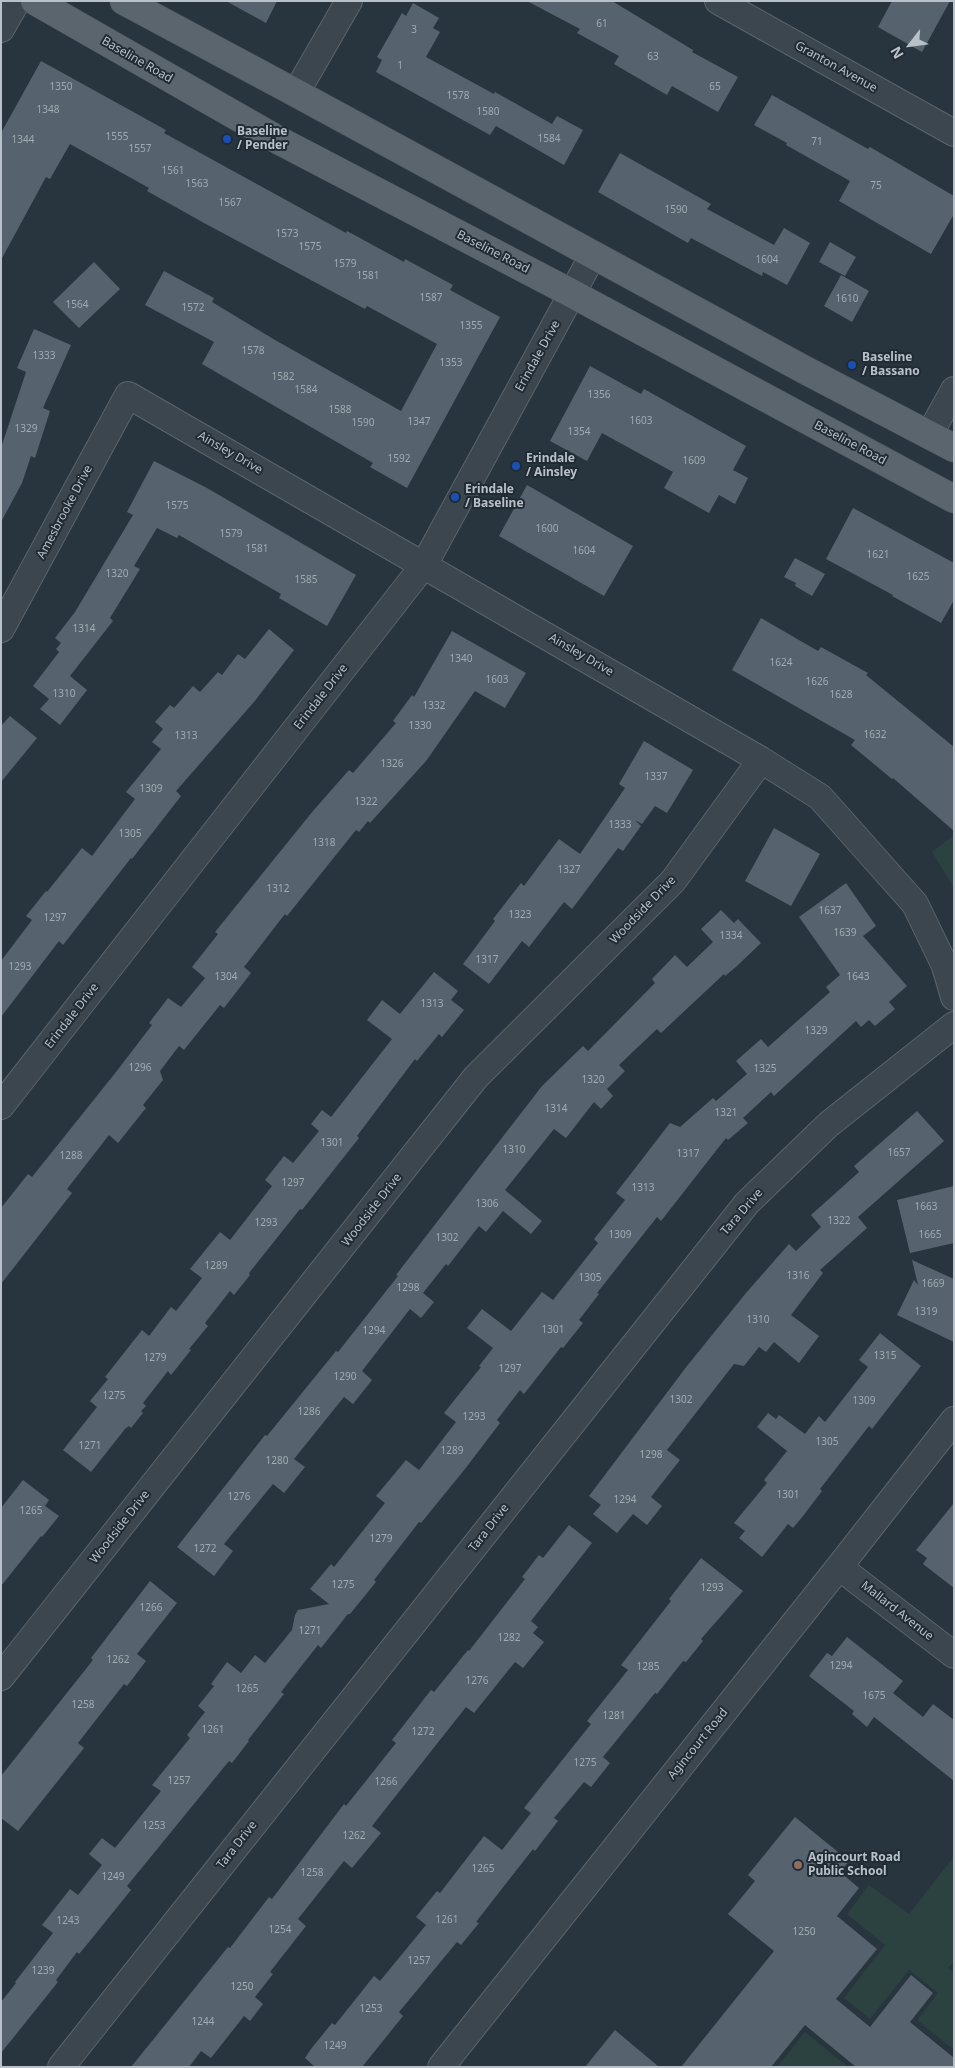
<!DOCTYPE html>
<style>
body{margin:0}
#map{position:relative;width:955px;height:2068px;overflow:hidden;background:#28353f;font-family:"Noto Sans",sans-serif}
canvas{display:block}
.frame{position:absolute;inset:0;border:2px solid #b8c1c9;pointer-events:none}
.north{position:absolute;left:885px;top:20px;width:50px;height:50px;-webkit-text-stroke:4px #212b34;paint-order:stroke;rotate:240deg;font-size:14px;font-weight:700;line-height:20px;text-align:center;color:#b8c1c9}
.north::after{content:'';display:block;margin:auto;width:18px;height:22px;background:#b8c1c9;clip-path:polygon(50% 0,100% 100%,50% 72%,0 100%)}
</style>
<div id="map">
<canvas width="955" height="2068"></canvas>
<div class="frame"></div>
<div class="north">N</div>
</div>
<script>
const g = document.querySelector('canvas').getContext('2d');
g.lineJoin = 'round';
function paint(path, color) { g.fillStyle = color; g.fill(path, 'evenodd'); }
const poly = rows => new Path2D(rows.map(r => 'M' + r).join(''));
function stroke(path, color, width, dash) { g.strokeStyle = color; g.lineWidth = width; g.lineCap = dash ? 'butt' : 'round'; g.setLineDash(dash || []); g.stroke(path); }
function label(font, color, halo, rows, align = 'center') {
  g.font = font + ' "Noto Sans",sans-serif'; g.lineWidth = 4; g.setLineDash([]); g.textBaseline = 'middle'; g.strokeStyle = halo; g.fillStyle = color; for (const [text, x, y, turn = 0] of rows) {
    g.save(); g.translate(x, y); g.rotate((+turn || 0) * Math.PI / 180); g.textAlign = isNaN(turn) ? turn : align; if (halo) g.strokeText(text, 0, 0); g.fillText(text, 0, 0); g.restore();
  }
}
paint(poly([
 [954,835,954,888,932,852],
 [952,1859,954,1860,954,1961,948,1968,954,1973,954,2050,917,2020,938,1993,909,1970,870,2019,844,1998,885,1945,847,1914,869,1885,909,1914],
 [805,2032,848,2067,777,2067]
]), '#2b4240');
paint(poly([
 [226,1,277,1,266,23],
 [527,1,612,1,693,50,692,52,738,77,718,112,672,86,667,95,614,64,619,56,577,33,580,29],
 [892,1,950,1,922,52,878,27],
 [413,3,439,18,433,28,440,32,426,57,494,94,495,92,552,124,557,116,583,130,564,165,496,126,490,135,376,72,382,60,377,57,402,13,406,16],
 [41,61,166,130,164,133,346,233,347,231,404,262,405,259,453,285,450,290,500,317,407,488,370,467,373,463,202,364,214,342,145,305,164,271,214,298,212,302,275,340,401,411,437,344,367,306,365,309,307,278,204,223,147,191,149,188,70,144,50,179,46,177,1,260,1,133],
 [772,95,868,149,870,147,954,196,954,214,931,254,839,201,850,181,786,145,787,143,754,125],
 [620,153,711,204,707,209,774,245,784,228,810,243,787,285,763,272,762,276,691,238,688,243,598,192],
 [830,242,856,257,845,276,819,262],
 [94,262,120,289,79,328,53,302],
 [841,275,869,291,852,322,824,306],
 [34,329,71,345,43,408,50,411,35,458,31,456,22,483,1,522,1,448,26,372,17,368],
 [590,366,641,394,644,389,746,446,733,470,748,478,735,504,719,495,709,513,664,488,673,472,602,433,587,461,550,441],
 [154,461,207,488,356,575,327,626,279,598,281,594,179,535,177,538,157,528,134,566,140,569,110,618,113,621,70,676,87,690,60,725,40,709,49,699,33,686,59,652,56,649,61,643,55,638,75,612,133,515,127,512],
 [527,485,633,546,604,596,499,536],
 [853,508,954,563,954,600,941,623,892,596,893,595,826,559],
 [795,558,825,574,812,596,795,586,796,583,784,577],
 [761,618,818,651,821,647,868,673,866,675,954,747,954,831,893,778,892,779,851,745,855,740,732,670],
 [269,629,294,650,254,702,176,791,181,796,132,859,131,858,63,945,59,941,1,1017,1,961,32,920,26,916,46,891,47,892,82,848,92,856,135,799,126,792,161,749,152,742,163,729,155,722,170,705,174,708,193,686,200,692,218,672,222,675,238,654,245,659],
 [452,631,526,673,506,706,505,708,475,691,426,761,370,823,368,821,359,832,356,830,287,916,285,914,244,967,251,973,224,1008,220,1005,184,1050,179,1046,160,1071,163,1080,143,1105,146,1108,118,1143,109,1135,67,1189,72,1193,1,1284,1,1208,28,1174,32,1177,116,1072,152,1025,149,1023,168,998,181,1007,205,978,192,967,218,934,215,932,313,811,349,770,353,773,396,723,393,721,412,695,414,697],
 [10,716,37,738,1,782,1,726],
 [644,741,693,770,667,813,655,806,642,824,635,820,641,826,623,851,618,848,572,909,564,902,529,947,522,941,489,984,463,964,495,921,493,919,521,883,524,886,559,839,580,854,625,788,619,784],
 [774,828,820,854,791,906,745,881],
 [846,883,876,926,863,936,907,986,889,1002,895,1009,875,1026,869,1020,861,1027,856,1021,774,1096,771,1092,743,1118,748,1123,728,1140,726,1138,661,1221,657,1217,597,1293,599,1294,579,1320,583,1323,563,1348,561,1347,524,1394,520,1390,497,1420,500,1423,465,1469,421,1523,419,1522,374,1580,376,1582,350,1614,348,1614,321,1648,318,1645,281,1692,284,1694,248,1740,249,1741,232,1763,229,1761,127,1886,131,1890,89,1942,79,1954,77,1952,56,1980,58,1982,1,2053,1,2002,16,1983,15,1982,53,1933,42,1925,70,1889,78,1895,102,1865,89,1854,102,1838,115,1848,161,1791,152,1785,190,1738,187,1735,205,1712,198,1706,214,1686,211,1684,227,1662,241,1673,255,1655,265,1663,292,1630,295,1615,298,1610,329,1604,310,1589,331,1564,334,1567,385,1503,376,1496,406,1460,419,1470,456,1422,444,1413,481,1367,479,1366,493,1348,467,1328,482,1309,511,1331,542,1292,553,1300,598,1243,594,1239,625,1200,616,1193,670,1123,680,1127,713,1098,716,1101,747,1074,736,1061,761,1039,768,1047,830,992,826,987,840,975,799,917],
 [721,910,734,923,738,919,761,943,737,966,725,976,724,974,661,1033,657,1029,619,1065,625,1071,607,1089,613,1096,601,1109,594,1102,566,1138,554,1129,505,1190,542,1221,531,1234,503,1211,486,1232,479,1226,448,1266,446,1264,423,1293,434,1302,421,1318,410,1309,362,1371,372,1380,353,1404,344,1397,294,1459,305,1467,284,1493,273,1484,224,1544,233,1551,214,1576,177,1547,265,1435,267,1436,336,1351,338,1352,398,1276,396,1275,542,1086,583,1046,588,1051,655,983,652,979,675,955,687,967,713,942,701,929],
 [434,972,458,991,451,1000,464,1010,442,1037,439,1034,417,1061,415,1059,357,1136,359,1138,302,1210,300,1209,249,1273,250,1275,234,1295,230,1291,205,1323,208,1326,189,1349,191,1350,171,1375,168,1371,143,1403,146,1406,141,1411,143,1413,131,1428,129,1426,125,1429,91,1472,63,1450,97,1407,90,1401,108,1379,105,1377,142,1330,149,1336,171,1307,176,1311,202,1278,190,1269,220,1232,230,1240,272,1186,265,1180,284,1156,293,1163,319,1131,311,1124,322,1110,331,1117,392,1039,367,1020,382,1000,400,1014],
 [917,1111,944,1141,858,1217,867,1228,820,1270,823,1273,791,1315,819,1336,799,1363,774,1342,766,1352,759,1347,744,1366,734,1364,667,1450,680,1460,651,1497,662,1506,647,1525,633,1514,617,1533,593,1514,601,1505,589,1496,687,1366,746,1293,789,1244,796,1251,821,1227,811,1215,859,1172,854,1166],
 [954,1186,954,1243,910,1253,897,1200],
 [912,1260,954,1279,954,1342,897,1315,914,1280,918,1285],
 [880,1333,921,1366,872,1429,869,1426,820,1489,822,1491,803,1516,793,1528,788,1524,762,1557,739,1538,745,1531,734,1523,767,1483,764,1480,787,1451,757,1427,768,1413,776,1419,779,1415,805,1434,819,1416,825,1422,868,1367,859,1360],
 [23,1480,49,1500,45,1506,59,1516,42,1537,41,1536,1,1586,1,1508],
 [954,1503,954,1588,923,1564,927,1558,916,1550],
 [569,1525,592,1543,531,1621,538,1627,533,1633,544,1642,523,1668,515,1662,474,1713,466,1707,372,1826,381,1833,352,1868,344,1861,298,1919,306,1926,270,1972,273,1974,255,1997,263,2004,250,2021,244,2016,211,2058,201,2051,189,2067,131,2067,228,1947,230,1948,269,1897,272,1899,344,1804,346,1806,396,1743,392,1740,431,1690,434,1692,468,1650,469,1651,525,1579,522,1577,539,1555,543,1558],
 [701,1558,743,1591,701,1639,703,1641,686,1662,683,1661,657,1694,655,1693,603,1757,610,1763,591,1787,584,1782,554,1818,558,1821,535,1851,533,1849,476,1922,479,1923,461,1945,457,1942,399,2012,403,2016,362,2067,315,2067,305,2058,311,2049,332,2023,335,2025,374,1976,380,1981,426,1925,416,1917,437,1891,440,1893,484,1836,502,1850,531,1813,524,1808,591,1724,587,1721,628,1670,621,1665,671,1601,669,1599],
 [150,1581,177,1603,137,1654,146,1661,127,1686,124,1684,78,1743,84,1748,18,1831,1,1818,1,1776,93,1660,91,1658],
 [847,1637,903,1681,893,1693,923,1717,933,1704,954,1720,954,1781,874,1717,867,1727,852,1714,854,1711,809,1676,827,1653,832,1656],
 [795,1817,849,1861,840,1872,859,1888,837,1916,877,1949,836,1999,870,2027,911,1975,933,1993,910,2022,954,2058,954,2067,856,2067,805,2025,771,2067,681,2067,774,1951,728,1914,755,1881,748,1875],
 [615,2030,659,2067,585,2067]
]), '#56636e');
const minor = poly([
 [718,1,954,133],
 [1,29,17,1],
 [296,93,349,1],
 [929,435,954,390],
 [1,629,128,395,761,760,820,797,915,904,945,966,954,997],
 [1,1106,424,565,593,255],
 [839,1567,954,1655],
 [1,1677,476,1077,673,881,761,760],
 [61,2067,747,1203,829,1124,954,1025],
 [441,2067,839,1567,954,1420]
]);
const major = poly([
 [35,1,280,141,571,293,954,499],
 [124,1,296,93,803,369,954,448]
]);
stroke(minor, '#5a646c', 28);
stroke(major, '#48525b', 29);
stroke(minor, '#3c464f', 26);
stroke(major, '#5a656e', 28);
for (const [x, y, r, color] of [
 [227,139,5,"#1a4fb4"],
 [852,365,5,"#1a4fb4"],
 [516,466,5,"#1a4fb4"],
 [455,497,5,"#1a4fb4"],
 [798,1865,5,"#8d6e63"]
]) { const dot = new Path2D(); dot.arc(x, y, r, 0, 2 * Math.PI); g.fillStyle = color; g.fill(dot); stroke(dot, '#212b34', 2); }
label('10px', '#a0aab2', null, [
 ["61",602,24],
 ["3",414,30],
 ["63",653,57],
 ["1",400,66],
 ["1350",61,87],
 ["65",715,87],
 ["1578",458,96],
 ["1348",48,110],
 ["1580",488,112],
 ["1555",117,137],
 ["1584",549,139],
 ["1344",23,140],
 ["71",817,142],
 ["1557",140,149],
 ["1561",173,171],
 ["1563",197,184],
 ["75",876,186],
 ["1567",230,203],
 ["1590",676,210],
 ["1573",287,234],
 ["1575",310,247],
 ["1604",767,260],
 ["1579",345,264],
 ["1581",368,276],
 ["1587",431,298],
 ["1610",847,299],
 ["1564",77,305],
 ["1572",193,308],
 ["1355",471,326],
 ["1578",253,351],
 ["1333",44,356],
 ["1353",451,363],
 ["1582",283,377],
 ["1584",306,390],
 ["1356",599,395],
 ["1588",340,410],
 ["1603",641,421],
 ["1347",419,422],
 ["1590",363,423],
 ["1329",26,429],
 ["1354",579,432],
 ["1592",399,459],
 ["1609",694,461],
 ["1575",177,506],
 ["1600",547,529],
 ["1579",231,534],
 ["1581",257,549],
 ["1604",584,551],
 ["1621",878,555],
 ["1320",117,574],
 ["1625",918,577],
 ["1585",306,580],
 ["1314",84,629],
 ["1340",461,659],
 ["1624",781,663],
 ["1603",497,680],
 ["1626",817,682],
 ["1310",64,694],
 ["1628",841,695],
 ["1332",434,706],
 ["1330",420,726],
 ["1632",875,735],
 ["1313",186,736],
 ["1326",392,764],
 ["1337",656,777],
 ["1309",151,789],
 ["1322",366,802],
 ["1333",620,825],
 ["1305",130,834],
 ["1318",324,843],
 ["1327",569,870],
 ["1312",278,889],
 ["1637",830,911],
 ["1323",520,915],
 ["1297",55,918],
 ["1639",845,933],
 ["1334",731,936],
 ["1317",487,960],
 ["1293",20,967],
 ["1304",226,977],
 ["1643",858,977],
 ["1313",432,1004],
 ["1329",816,1031],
 ["1296",140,1068],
 ["1325",765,1069],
 ["1320",593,1080],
 ["1314",556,1109],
 ["1321",726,1113],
 ["1301",332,1143],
 ["1310",514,1150],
 ["1657",899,1153],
 ["1317",688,1154],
 ["1288",71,1156],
 ["1297",293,1183],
 ["1313",643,1188],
 ["1306",487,1204],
 ["1663",926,1207],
 ["1322",839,1221],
 ["1293",266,1223],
 ["1309",620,1235],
 ["1665",930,1235],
 ["1302",447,1238],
 ["1289",216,1266],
 ["1316",798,1276],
 ["1305",590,1278],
 ["1669",933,1284],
 ["1298",408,1288],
 ["1319",926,1312],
 ["1310",758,1320],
 ["1301",553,1330],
 ["1294",374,1331],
 ["1315",885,1356],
 ["1279",155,1358],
 ["1297",510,1369],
 ["1290",345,1377],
 ["1275",114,1396],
 ["1302",681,1400],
 ["1309",864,1401],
 ["1286",309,1412],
 ["1293",474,1417],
 ["1305",827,1442],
 ["1271",90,1446],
 ["1289",452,1451],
 ["1298",651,1455],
 ["1280",277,1461],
 ["1301",788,1495],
 ["1276",239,1497],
 ["1294",625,1500],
 ["1265",31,1511],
 ["1279",381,1539],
 ["1272",205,1549],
 ["1275",343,1585],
 ["1293",712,1588],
 ["1266",151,1608],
 ["1271",310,1631],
 ["1282",509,1638],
 ["1262",118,1660],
 ["1294",841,1666],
 ["1285",648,1667],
 ["1276",477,1681],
 ["1265",247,1689],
 ["1675",874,1696],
 ["1258",83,1705],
 ["1281",614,1716],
 ["1261",213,1730],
 ["1272",423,1732],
 ["1275",585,1763],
 ["1257",179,1781],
 ["1266",386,1782],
 ["1253",154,1826],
 ["1262",354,1836],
 ["1265",483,1869],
 ["1258",312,1873],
 ["1249",113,1877],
 ["1261",447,1920],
 ["1243",68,1921],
 ["1254",280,1930],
 ["1250",804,1932],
 ["1257",419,1961],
 ["1239",43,1971],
 ["1250",242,1987],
 ["1253",371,2009],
 ["1244",203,2022],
 ["1249",335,2046]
]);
label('12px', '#b8c1c9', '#212b34', [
 ["Baseline Road",137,60,30],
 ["Granton Avenue",836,67,29],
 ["Baseline Road",493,252,27],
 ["Erindale Drive",538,356,-61],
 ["Baseline Road",850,443,28],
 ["Ainsley Drive",230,453,30],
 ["Amesbrooke Drive",65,512,-62],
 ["Ainsley Drive",581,655,30],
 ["Erindale Drive",321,697,-52],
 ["Woodside Drive",643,910,-46],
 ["Erindale Drive",72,1016,-52],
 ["Woodside Drive",372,1210,-52],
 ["Tara Drive",742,1212,-49],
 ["Woodside Drive",120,1527,-52],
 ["Tara Drive",489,1528,-52],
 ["Mallard Avenue",897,1611,38],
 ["Agincourt Road",698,1744,-51],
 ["Tara Drive",237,1845,-52]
]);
label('bold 12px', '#b8c1c9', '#212b34', [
 ["Baseline",237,132],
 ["/ Pender",237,146],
 ["Baseline",862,358],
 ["/ Bassano",862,372],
 ["Erindale",526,459],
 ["/ Ainsley",526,473],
 ["Erindale",465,490],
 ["/ Baseline",465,504],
 ["Agincourt Road",808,1858],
 ["Public School",808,1872]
], 'left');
</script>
